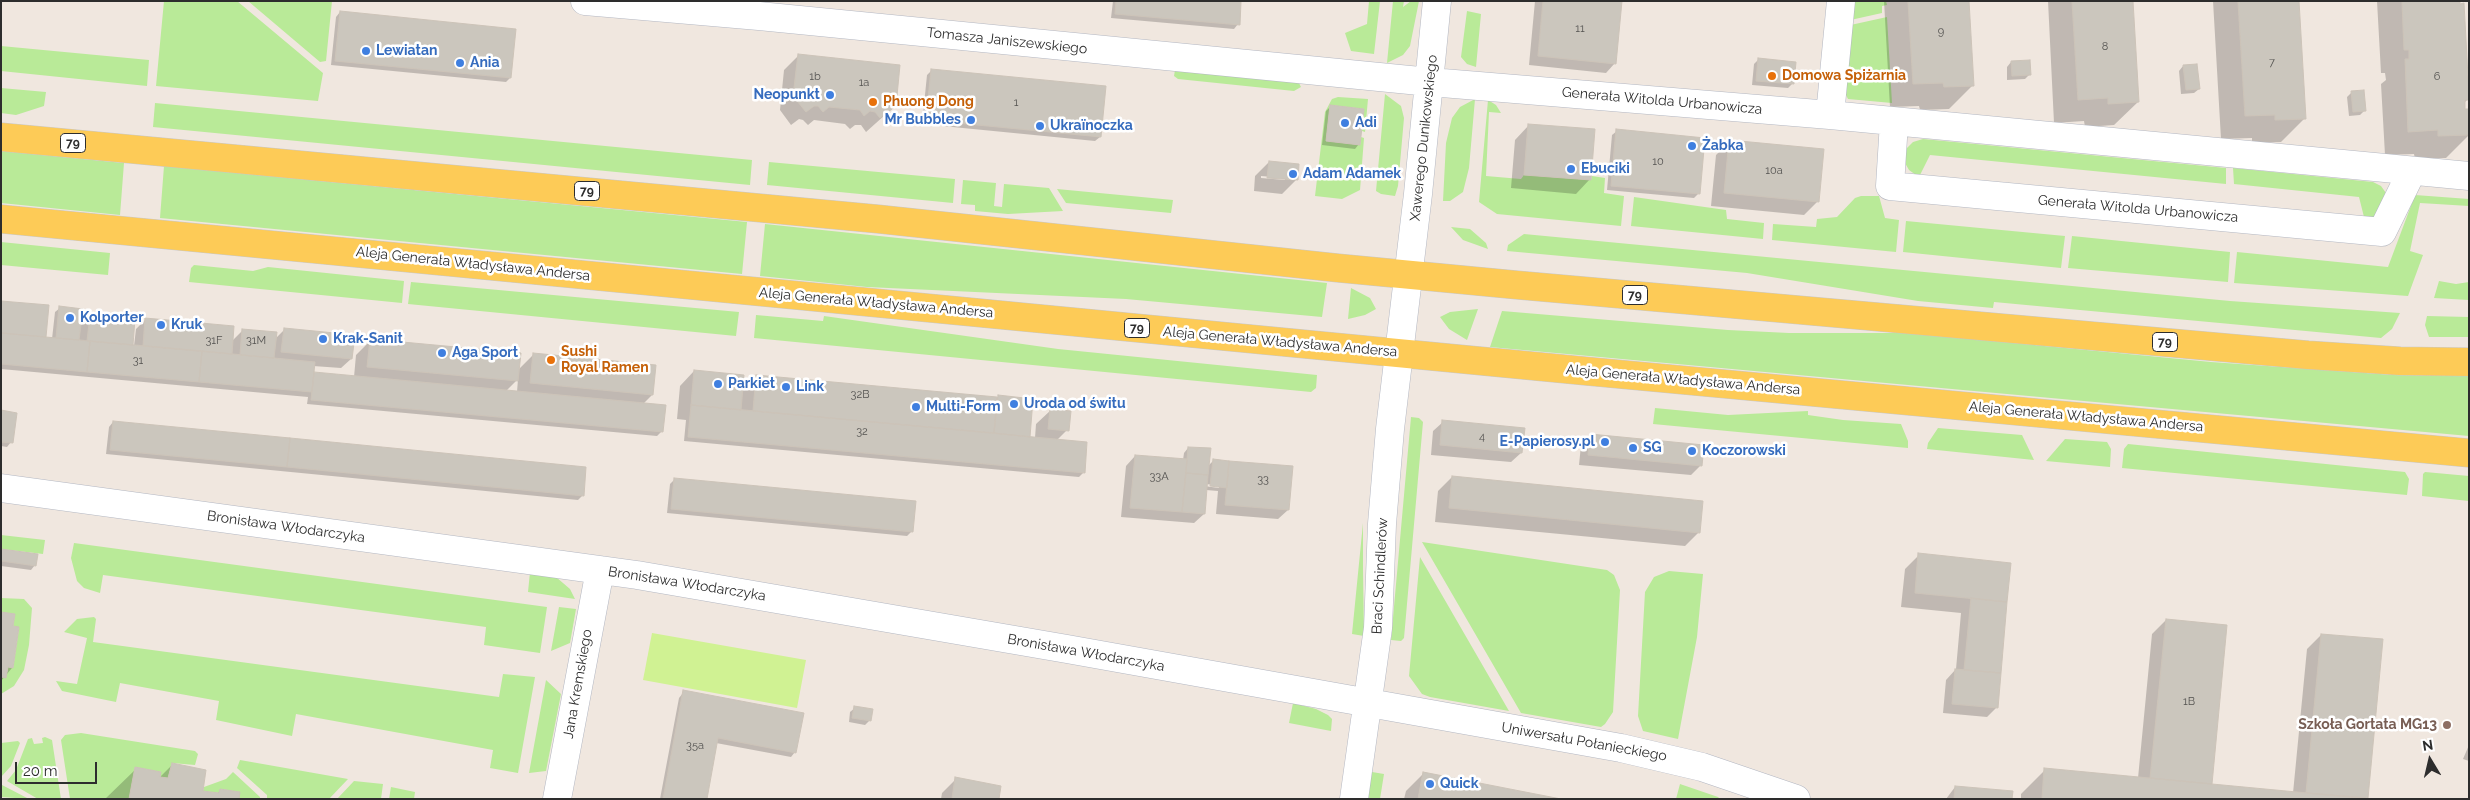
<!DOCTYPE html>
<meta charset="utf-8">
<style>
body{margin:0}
#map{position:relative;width:2470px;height:800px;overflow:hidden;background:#f0e7df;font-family:Raleway,sans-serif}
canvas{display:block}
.frame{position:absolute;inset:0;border:2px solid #2d2d2d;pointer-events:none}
.north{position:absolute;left:2405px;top:735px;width:50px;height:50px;-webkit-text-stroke:4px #fff;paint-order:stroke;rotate:351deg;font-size:14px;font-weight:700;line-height:20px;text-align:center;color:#2d2d2d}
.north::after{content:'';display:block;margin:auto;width:18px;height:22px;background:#2d2d2d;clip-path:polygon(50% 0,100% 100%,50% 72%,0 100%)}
.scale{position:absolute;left:15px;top:762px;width:82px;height:22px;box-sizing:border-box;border:2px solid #2d2d2d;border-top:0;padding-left:6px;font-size:15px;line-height:18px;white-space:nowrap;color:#2d2d2d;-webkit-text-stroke:4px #fff;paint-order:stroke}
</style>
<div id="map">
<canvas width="2470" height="800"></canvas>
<div class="frame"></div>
<div class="north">N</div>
<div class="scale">20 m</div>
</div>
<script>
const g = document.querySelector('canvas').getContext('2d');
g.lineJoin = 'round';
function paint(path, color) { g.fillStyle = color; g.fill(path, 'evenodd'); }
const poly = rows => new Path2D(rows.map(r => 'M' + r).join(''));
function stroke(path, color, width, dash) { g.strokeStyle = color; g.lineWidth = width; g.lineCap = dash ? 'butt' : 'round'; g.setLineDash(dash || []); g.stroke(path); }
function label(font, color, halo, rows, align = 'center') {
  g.font = font + ' Raleway,sans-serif'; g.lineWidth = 5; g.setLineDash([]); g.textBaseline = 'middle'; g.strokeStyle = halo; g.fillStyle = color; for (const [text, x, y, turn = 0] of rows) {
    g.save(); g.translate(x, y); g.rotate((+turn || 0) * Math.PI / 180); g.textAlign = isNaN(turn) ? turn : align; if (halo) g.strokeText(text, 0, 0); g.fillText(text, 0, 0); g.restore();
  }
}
paint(poly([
 [164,1,237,1,323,73,318,101,156,86],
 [248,1,332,1,326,61,320,62],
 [1369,1,1380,1,1374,54,1351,51,1345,33,1367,24],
 [1393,1,1404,1,1403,7,1411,1,1419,1,1410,46,1403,55,1387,63],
 [1848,1,1886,1,1887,5,1882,6,1882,13,1846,21],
 [1467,11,1481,14,1476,67,1467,64,1461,57],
 [1887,17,1892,103,1848,99,1846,95,1846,26],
 [1,46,149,60,147,86,1,71],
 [1175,70,1298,81,1301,87,1294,91,1178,79,1174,76],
 [1,88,46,92,44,106,16,115,1,113],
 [1385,94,1401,106,1404,118,1398,186,1395,196,1381,194,1376,191],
 [1338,97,1368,99,1365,132,1362,131,1364,109,1330,105,1326,141,1360,145,1361,137,1364,138,1360,190,1342,199,1315,196,1325,112,1332,99],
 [1475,99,1469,168,1463,192,1450,201,1443,201,1446,143,1452,118,1460,107],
 [1488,100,1496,105,1501,113,1489,112,1486,176,1521,179,1524,175,1591,180,1592,176,1605,178,1604,193,1624,196,1621,226,1497,214,1479,202],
 [155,103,752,160,750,185,153,127],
 [1923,139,2226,168,2226,184,1930,155,1920,175,1916,175,1909,170,1905,163,1905,150,1913,142],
 [1,151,124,163,120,215,1,203],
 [769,162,955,179,953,203,767,185],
 [164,166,747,222,742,274,160,218],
 [2233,168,2373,182,2381,186,2386,193,2374,217,2364,217,2359,197,2234,184],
 [963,180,996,183,994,206,1002,207,1004,184,1049,188,1063,211,1008,214,975,211,975,205,961,204],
 [1057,189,1173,200,1171,213,1066,203],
 [2415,195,2469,199,2469,206,2420,203,2410,251,2423,255,2408,296,2234,283,2237,252,2388,267],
 [1861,196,1879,196,1885,218,1899,220,1896,252,1772,240,1773,224,1816,227,1817,219,1837,217,1855,198],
 [1634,197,1726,210,1727,219,1764,223,1763,239,1631,226],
 [1906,221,2065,236,2061,268,1903,252],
 [765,224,1327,283,1322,317,1126,299,867,287,760,276],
 [1451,227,1470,229,1486,243,1488,249,1463,240],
 [1524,234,2230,301,2400,313,2392,329,2381,338,1994,302,1993,308,1918,301,1747,273,1507,251,1508,245],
 [2072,236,2230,252,2228,282,2068,268],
 [1,242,110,253,108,275,1,265],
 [194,265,253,271,268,267,404,281,402,303,189,282,191,268],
 [2439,281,2456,284,2469,282,2469,300,2434,298],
 [411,282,739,312,736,336,408,304],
 [1351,288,1370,298,1376,309,1365,315,1348,319],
 [1478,309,1467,340,1449,329,1440,317,1450,312],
 [1502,311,1728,330,1789,333,1910,333,2211,362,2394,375,2469,376,2469,436,1490,347],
 [756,315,823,321,824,316,1058,349,1317,375,1316,388,1311,392,754,338],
 [2427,316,2469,317,2469,337,2429,337,2425,325],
 [1655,408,1728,415,1808,411,1808,415,1843,420,1901,424,1908,441,1908,448,1653,424],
 [1411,417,1419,418,1423,422,1404,638,1401,641,1391,640],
 [1938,428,2022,435,2034,460,1927,449,1928,443],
 [2065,439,2107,442,2111,449,2110,467,2046,461],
 [2128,444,2405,472,2409,479,2407,495,2122,468,2124,449],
 [2425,472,2469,476,2469,501,2422,496,2423,474],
 [1363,523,1363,569,1364,636,1352,634],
 [1,535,45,540,43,554,1,549],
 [1422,542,1607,570,1614,575,1620,590,1613,712,1605,724,1601,727,1521,713],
 [74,543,547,607,540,653,484,645,486,627,103,575,100,593,84,588,77,581,71,558],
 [1420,557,1509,711,1430,697,1422,694,1409,676],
 [1669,571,1703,574,1697,637,1678,739,1643,731,1638,716,1645,592,1654,577],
 [530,572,556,577,570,589,575,599,528,592],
 [1,598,24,599,32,608,29,645,24,670,14,686,1,694,1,677,6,677,8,667,13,668,19,628,13,626,15,614,1,612],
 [559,607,576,609,570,643,551,651],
 [94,617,96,619,93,642,499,697,503,674,535,677,518,773,490,768,493,750,296,714,292,736,216,720,219,701,120,683,116,702,62,691,56,681,77,684,87,638,64,632,77,619],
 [546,680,561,694,546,771,529,773],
 [1293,703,1316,709,1328,715,1332,719,1331,731,1289,723],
 [81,733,195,751,198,754,195,765,172,763,168,778,160,777,161,772,135,767,129,799,70,799,61,740,65,735],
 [45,737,52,740,61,799,38,799,7,781,16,770,28,739,32,738,34,744,43,743,42,738],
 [18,741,20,743,11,766,1,777,1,743],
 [240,760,348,779,329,799,267,799,267,795,237,768],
 [233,772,260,797,260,799,239,799,239,792,221,789,219,793,203,791,204,787,226,779],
 [1372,772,1384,774,1380,799,1367,799],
 [354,781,383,784,381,799,337,799],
 [1680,784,1718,797,1720,799,1676,799],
 [2,785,29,799,1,797],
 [391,787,415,792,414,799,389,799]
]), '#b9ea98');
paint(poly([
 [652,633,806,660,797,708,643,680]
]), '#d0f293');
paint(poly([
 [1113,1,1240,1,1238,24,1234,29,1111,18],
 [1535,1,1621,1,1615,63,1606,73,1529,65],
 [1884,1,1968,1,1973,85,1949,109,1920,110,1919,106,1890,107],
 [2048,1,2132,1,2138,102,2114,125,2085,127,2084,121,2054,123],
 [2213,1,2298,1,2305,118,2281,142,2252,143,2252,138,2221,139],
 [2377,1,2458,1,2468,99,2463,104,2469,135,2446,158,2415,159,2414,154,2385,155,2381,84,2386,80,2385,73,2381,73],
 [340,12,510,78,506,82,331,65,336,17],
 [798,56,895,106,866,132,861,125,855,125,850,129,845,124,814,120,808,125,803,120,799,119,791,125,780,110,784,70],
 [1758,60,1793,83,1788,88,1752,85,1754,64],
 [2011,62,2029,75,2025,79,2007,80,2007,67],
 [2183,66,2199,89,2194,93,2181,94,2179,71],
 [932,70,1100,137,1095,141,922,124,927,75],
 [2352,92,2365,110,2360,115,2349,116,2347,97],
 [1331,106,1359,144,1355,149,1322,145,1326,111],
 [1529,125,1590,179,1576,194,1511,188,1515,140],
 [1617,131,1698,194,1694,198,1607,190,1612,135],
 [1730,141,1818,201,1804,215,1711,206,1716,155],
 [1269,162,1296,180,1282,194,1254,191,1255,176],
 [1261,176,1285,178,1285,180,1261,178],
 [1,302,44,336,43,338,52,339,55,312,60,308,80,326,90,316,131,346,134,346,136,329,146,319,232,341,243,330,275,339,284,330,351,359,341,368,313,366,312,374,354,377,356,355,370,341,518,370,533,355,652,395,643,404,662,431,657,436,307,404,308,397,1,369],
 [518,379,517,392,506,391],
 [694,371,741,392,757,377,996,398,998,397,1028,438,1035,438,1036,424,1051,410,1067,430,1057,440,1083,473,1079,477,684,441,686,420,677,419,680,386],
 [1,412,11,442,7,447,1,446],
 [113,422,585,468,582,496,578,500,106,454,109,427],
 [1443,422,1521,453,1511,462,1431,455,1433,431],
 [1591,435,1702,446,1700,466,1691,475,1579,465,1581,445],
 [1188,448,1208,466,1213,461,1288,510,1278,519,1216,514,1218,491,1206,490,1204,514,1194,523,1121,517,1126,466,1135,456,1183,460,1184,453],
 [1204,484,1219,485,1219,488,1204,486],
 [1452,477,1699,532,1685,546,1435,522,1438,491],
 [674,480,912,531,907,536,667,513,670,484],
 [1,551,35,565,31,570,1,566],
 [1919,555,2010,564,1996,708,1987,717,1943,713,1946,680,1956,669,1961,613,1901,607,1905,569],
 [1,613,12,627,17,628,12,668,1,681],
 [2166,620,2211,783,2209,785,2293,793,2307,649,2321,635,2381,640,2366,799,2021,799,2021,794,2045,770,2138,778,2152,634],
 [683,693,795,752,791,757,716,743,706,799,660,799,679,698],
 [855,708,870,720,865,725,849,722,850,712],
 [2469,745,2469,761,2463,759],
 [172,765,202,792,217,794,221,790,237,799,105,799,136,769,159,778],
 [1424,773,1554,799,1404,799,1406,791],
 [956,779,998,799,941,799,942,793],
 [1955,787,2011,799,1946,799]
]), '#0003');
const building = poly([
 [1116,1,1241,1,1240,25,1115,14,1116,1],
 [1543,1,1622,1,1616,64,1538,56,1543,1],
 [1908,1,1969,1,1974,86,1944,87,1943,83,1913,84,1908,1],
 [2072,1,2133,1,2139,102,2108,104,2108,98,2078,100,2072,1],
 [2238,1,2299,1,2306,119,2275,120,2275,115,2245,116,2238,1],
 [2402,1,2460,1,2460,4,2464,3,2469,95,2469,100,2465,100,2465,109,2469,109,2469,135,2438,136,2438,130,2408,132,2405,59,2409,59,2409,50,2404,50,2402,1],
 [340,11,516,29,511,78,335,61,340,11],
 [798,54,900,65,896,106,880,118,875,112,870,111,864,116,860,110,829,107,823,112,818,106,814,106,806,112,793,96,798,54],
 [1758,58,1796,62,1794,84,1756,81,1758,58],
 [2030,60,2031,75,2012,76,2011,61,2030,60],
 [2197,64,2200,89,2186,90,2183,65,2197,64],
 [931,69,1106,86,1101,137,926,120,931,69],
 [2364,90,2366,111,2353,112,2351,91,2364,90],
 [1330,105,1364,109,1360,145,1326,141,1330,105],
 [1528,124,1595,129,1591,180,1524,175,1528,124],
 [1616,129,1705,138,1700,194,1611,186,1616,129],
 [1729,140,1824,149,1819,202,1724,193,1729,140],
 [1269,161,1299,164,1298,180,1267,178,1269,161],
 [1,301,49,305,46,337,1,333,1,301],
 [59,306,83,309,79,340,56,338,59,306],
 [90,315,135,319,133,345,87,341,90,315],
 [145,318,234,326,232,354,143,346,145,318],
 [284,328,355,335,352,359,281,352,284,328],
 [242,329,277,332,274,358,240,355,242,329],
 [1,333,90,341,87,372,1,364,1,333],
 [370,339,521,353,518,381,367,367,370,339],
 [90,341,202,351,199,382,87,372,90,341],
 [202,351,315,362,312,392,199,382,202,351],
 [533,353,656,365,653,395,530,383,533,353],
 [694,370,744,375,741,410,691,405,694,370],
 [314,372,666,405,663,432,311,400,314,372],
 [756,375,997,397,994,433,753,411,756,375],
 [998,395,1033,399,1030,437,994,433,998,395],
 [691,405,1087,442,1085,473,688,437,691,405],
 [1050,409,1071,411,1069,431,1048,429,1050,409],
 [1,410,17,413,13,443,1,442,1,410],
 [1442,420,1525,428,1522,453,1440,445,1442,420],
 [113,421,290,438,287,467,110,450,113,421],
 [1590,434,1704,445,1702,466,1588,455,1590,434],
 [290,438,586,467,584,496,287,467,290,438],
 [1188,447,1211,448,1208,475,1186,473,1188,447],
 [1135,455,1187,459,1182,512,1130,508,1135,455],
 [1213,459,1229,461,1227,488,1210,486,1213,459],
 [1229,461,1293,466,1289,510,1225,505,1229,461],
 [1186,473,1208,475,1205,514,1182,512,1186,473],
 [1452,476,1703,501,1700,533,1449,508,1452,476],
 [674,478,916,501,913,532,671,509,674,478],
 [1,549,38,554,36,566,1,561,1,549],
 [1918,553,2011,563,2007,602,1915,593,1918,553],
 [1971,598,2007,602,2001,673,1964,670,1971,598],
 [1,612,15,614,13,626,19,627,13,668,8,667,6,678,1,677,1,612],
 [2166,619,2227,625,2212,784,2150,778,2166,619],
 [2321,634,2383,639,2368,798,2306,793,2321,634],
 [1955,669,2001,673,1998,708,1952,704,1955,669],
 [683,690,804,713,796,753,718,738,707,799,663,799,683,690],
 [854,706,873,709,871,721,852,718,854,706],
 [172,763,206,770,203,791,219,793,220,789,240,792,239,799,129,799,135,767,161,772,160,777,168,778,172,763],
 [2044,768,2212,784,2371,799,2042,799,2044,768],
 [1423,772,1561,799,1418,799,1423,772],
 [955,777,1001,786,999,799,952,799,955,777],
 [1955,786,2013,791,2012,799,1954,799,1955,786]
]);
paint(building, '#cbc6bd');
stroke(building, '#ccc3b8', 1);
const minor = poly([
 [585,1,759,16,1430,82,1830,115,2469,176],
 [1830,115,1841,1],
 [1894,122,1890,186,2382,232,2412,171],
 [1,488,637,575,1067,649,1621,748,1702,767,1796,799],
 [557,799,600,570],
 [1354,799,1378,628,1382,524,1390,429,1418,194,1437,1]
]);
const primary = poly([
 [1,137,878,219,1338,268,1517,285,2308,355,2400,361,2469,362],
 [1,219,1585,371,2469,453]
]);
stroke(minor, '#b3b7c2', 29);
stroke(primary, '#c8c8c8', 29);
stroke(minor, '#fff', 28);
stroke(primary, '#fdcb57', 28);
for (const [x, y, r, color] of [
 [366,51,5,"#3f7fe0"],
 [460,63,5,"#3f7fe0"],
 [1772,76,5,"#e8710a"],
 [830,95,5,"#3f7fe0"],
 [873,102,5,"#e8710a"],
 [971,120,5,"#3f7fe0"],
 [1345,123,5,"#3f7fe0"],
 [1040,126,5,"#3f7fe0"],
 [1692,146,5,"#3f7fe0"],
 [1571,169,5,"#3f7fe0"],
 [1293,174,5,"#3f7fe0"],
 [70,318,5,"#3f7fe0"],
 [161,325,5,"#3f7fe0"],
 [323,339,5,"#3f7fe0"],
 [442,353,5,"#3f7fe0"],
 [551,360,5,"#e8710a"],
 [718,384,5,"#3f7fe0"],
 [786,387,5,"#3f7fe0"],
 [1014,404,5,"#3f7fe0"],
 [916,407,5,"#3f7fe0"],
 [1605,442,5,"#3f7fe0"],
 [1633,448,5,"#3f7fe0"],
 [1692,451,5,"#3f7fe0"],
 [2447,725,5,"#8d6e63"],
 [1430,784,5,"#3f7fe0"]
]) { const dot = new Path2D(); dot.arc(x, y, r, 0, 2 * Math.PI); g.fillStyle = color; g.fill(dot); stroke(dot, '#fff', 2); }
label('11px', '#545351', null, [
 ["11",1580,29],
 ["9",1941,32],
 ["8",2105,47],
 ["7",2272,63],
 ["1b",815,77],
 ["6",2437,77],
 ["1a",864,83],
 ["1",1016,103],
 ["10",1658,162],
 ["10a",1774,171],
 ["31F",214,341],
 ["31M",256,341],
 ["31",138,361],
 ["32B",860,395],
 ["32",862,432],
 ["4",1482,437],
 ["33A",1159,477],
 ["33",1263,480],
 ["1B",2189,702],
 ["35a",695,746]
]);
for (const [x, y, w] of [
 [73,143,25],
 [587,191,25],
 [1635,295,25],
 [1137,328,25],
 [2165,342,25]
]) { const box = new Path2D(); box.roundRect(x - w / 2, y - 9.5, w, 19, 4); g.fillStyle = '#fff'; g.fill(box); stroke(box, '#2d2d2d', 1); }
label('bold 12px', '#2d2d2d', null, [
 ["79",73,143],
 ["79",587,191],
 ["79",1635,295],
 ["79",1137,328],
 ["79",2165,342]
]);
label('14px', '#2d2d2d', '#fff', [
 ["Tomasza Janiszewskiego",1007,41,6],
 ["Generała Witolda Urbanowicza",1662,101,5],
 ["Xawerego Dunikowskiego",1424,138,-84],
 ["Generała Witolda Urbanowicza",2138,209,5],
 ["Aleja Generała Władysława Andersa",473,264,6],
 ["Aleja Generała Władysława Andersa",876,303,5],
 ["Aleja Generała Władysława Andersa",1280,342,5],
 ["Aleja Generała Władysława Andersa",1683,380,5],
 ["Aleja Generała Władysława Andersa",2086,417,5],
 ["Bronisława Włodarczyka",286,527,8],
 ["Braci Schindlerów",1380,576,-87],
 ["Bronisława Włodarczyka",687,584,9],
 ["Bronisława Włodarczyka",1086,653,10],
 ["Jana Kremskiego",578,684,-80],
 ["Uniwersału Połanieckiego",1584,742,10]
]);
label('bold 14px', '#366cbe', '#fff', [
 ["Lewiatan",376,51],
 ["Ania",470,63],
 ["Neopunkt",820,95,"right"],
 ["Mr Bubbles",961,120,"right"],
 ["Adi",1355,123],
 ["Ukraïnoczka",1050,126],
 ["Żabka",1702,146],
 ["Ebuciki",1581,169],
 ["Adam Adamek",1303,174],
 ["Kolporter",80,318],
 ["Kruk",171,325],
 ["Krak-Sanit",333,339],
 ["Aga Sport",452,353],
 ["Parkiet",728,384],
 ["Link",796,387],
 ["Uroda od świtu",1024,404],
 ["Multi-Form",926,407],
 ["E-Papierosy.pl",1595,442,"right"],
 ["SG",1643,448],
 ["Koczorowski",1702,451],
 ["Quick",1440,784]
], 'left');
label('bold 14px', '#c56008', '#fff', [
 ["Domowa Spiżarnia",1782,76],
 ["Phuong Dong",883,102],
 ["Sushi",561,352],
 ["Royal Ramen",561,368]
], 'left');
label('bold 14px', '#785e54', '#fff', [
 ["Szkoła Gortata MG13",2437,725]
], 'right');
</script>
